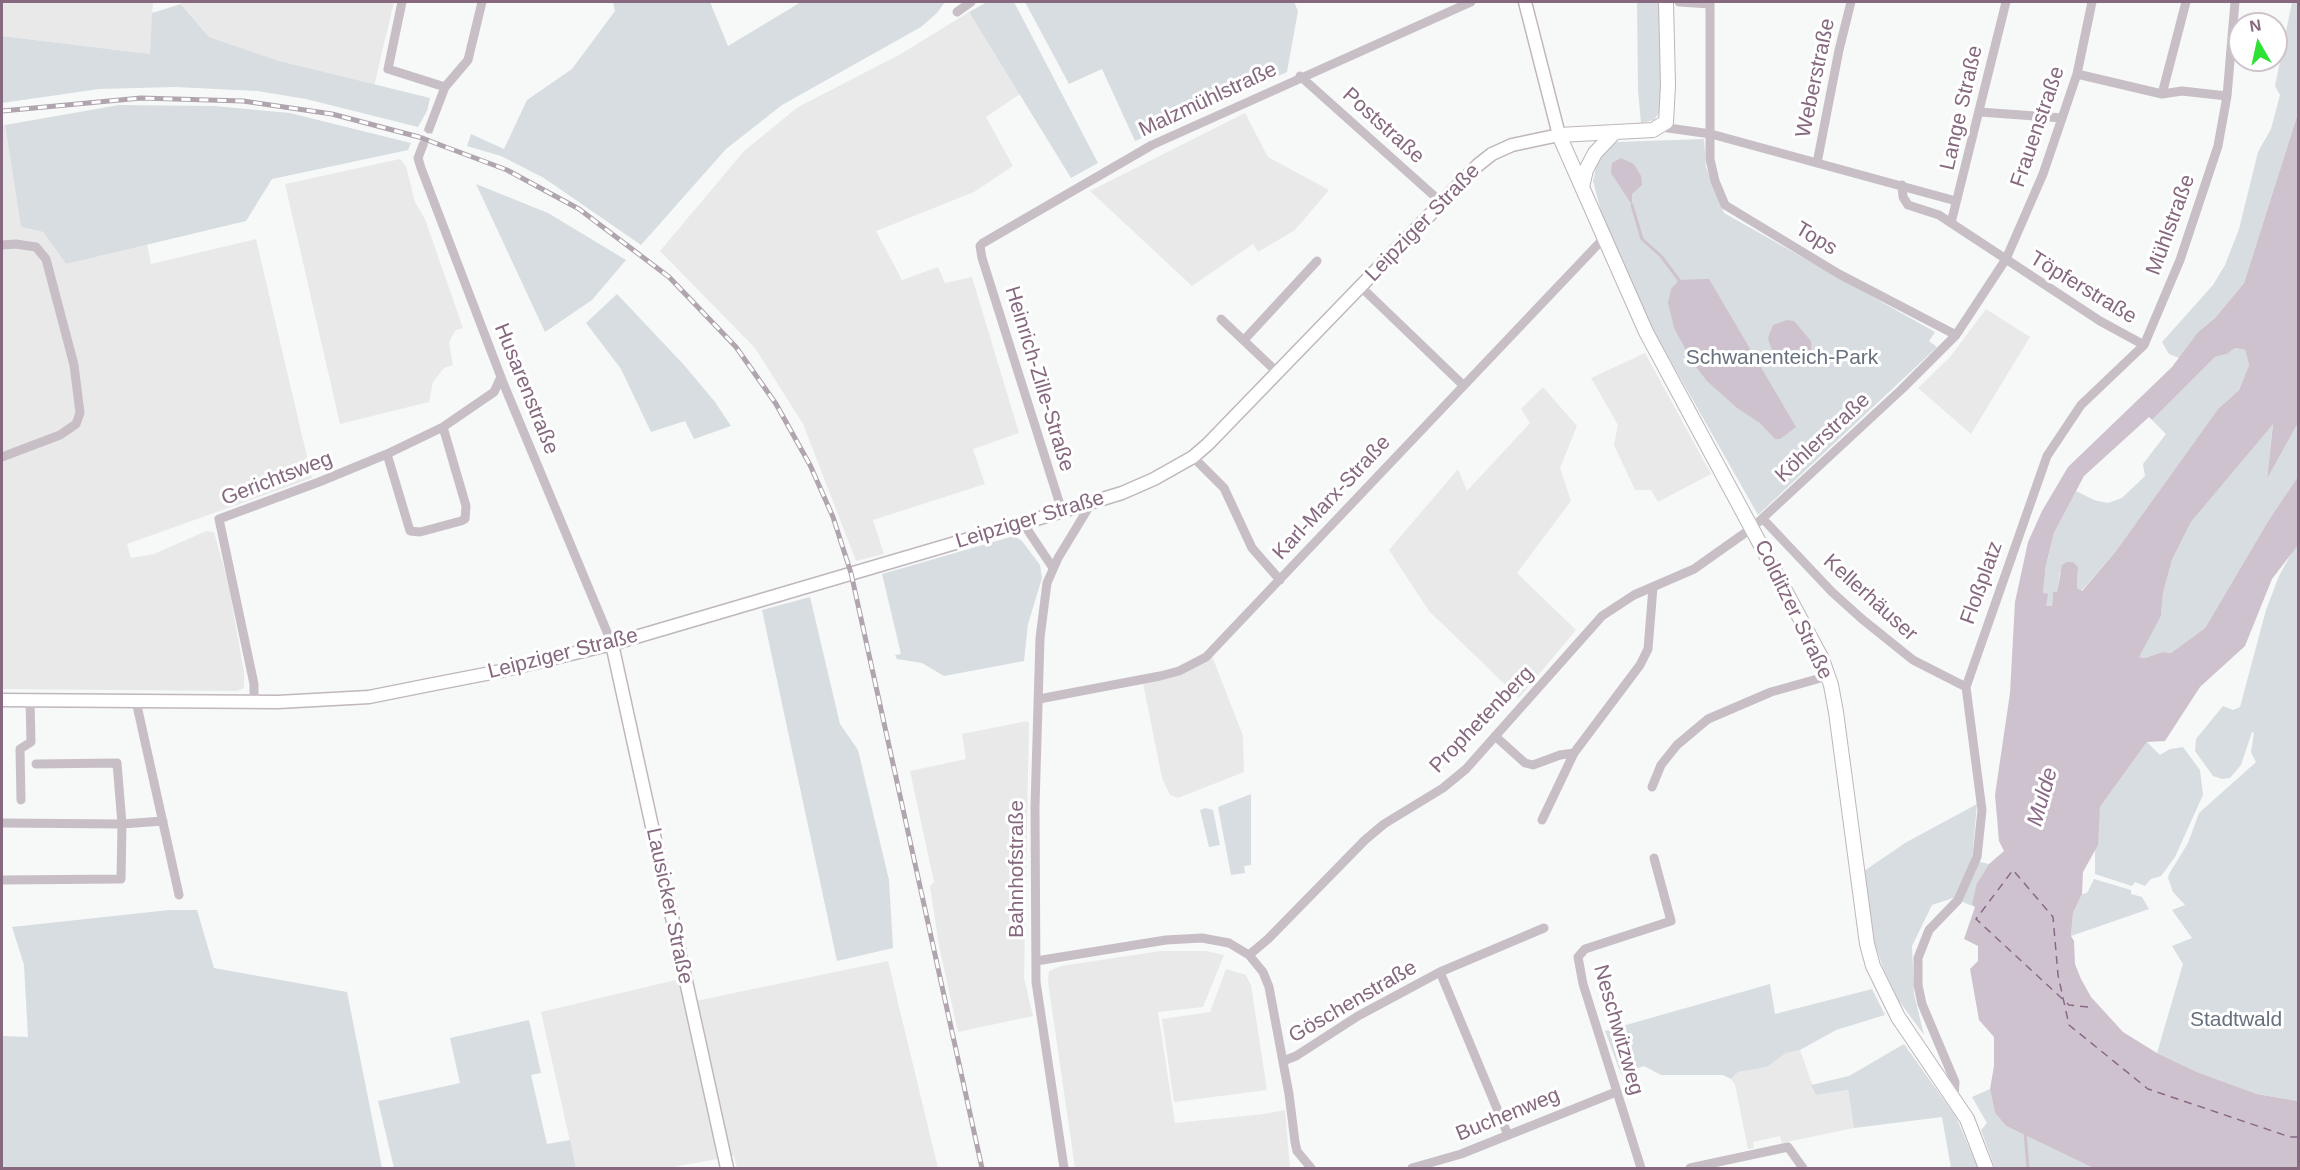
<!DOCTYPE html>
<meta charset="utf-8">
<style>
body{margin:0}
#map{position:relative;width:2300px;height:1170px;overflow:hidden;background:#f6f9f8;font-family:Helvetica,sans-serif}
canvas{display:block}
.frame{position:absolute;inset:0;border:3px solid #86687f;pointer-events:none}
.north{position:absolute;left:2228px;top:12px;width:60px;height:60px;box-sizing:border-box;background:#fff;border:2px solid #cfc3cc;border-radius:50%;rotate:351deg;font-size:16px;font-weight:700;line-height:24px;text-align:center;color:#86687f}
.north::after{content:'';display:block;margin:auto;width:21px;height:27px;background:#2fe035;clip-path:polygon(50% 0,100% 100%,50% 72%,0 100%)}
</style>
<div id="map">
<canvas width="2300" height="1170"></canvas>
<div class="frame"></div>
<div class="north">N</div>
</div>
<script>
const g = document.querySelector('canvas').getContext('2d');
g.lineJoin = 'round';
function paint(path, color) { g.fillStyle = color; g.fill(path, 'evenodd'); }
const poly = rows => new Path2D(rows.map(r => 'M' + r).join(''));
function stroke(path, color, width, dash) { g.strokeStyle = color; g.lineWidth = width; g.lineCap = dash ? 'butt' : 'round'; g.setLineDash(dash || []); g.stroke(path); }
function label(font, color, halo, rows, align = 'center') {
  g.font = font + ' Helvetica,sans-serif'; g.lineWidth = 6; g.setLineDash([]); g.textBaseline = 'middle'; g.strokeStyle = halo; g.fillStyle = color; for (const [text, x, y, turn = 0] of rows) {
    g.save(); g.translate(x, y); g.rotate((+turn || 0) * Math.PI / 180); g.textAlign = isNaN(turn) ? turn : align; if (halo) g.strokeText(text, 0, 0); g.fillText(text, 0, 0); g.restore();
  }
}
paint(poly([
 [2,2,153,2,150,54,2,36],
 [180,2,394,2,374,86,279,61,209,37],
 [969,12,1020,94,986,117,1013,166,974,192,876,231,902,280,938,267,945,283,972,277,1019,433,973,449,985,484,873,520,884,554,856,561,803,424,755,348,660,251,744,151,798,107,899,55],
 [1245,113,1268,157,1329,190,1295,230,1258,252,1253,244,1192,286,1090,191],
 [2,125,5,125,21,227,43,232,66,264,147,244,151,264,256,239,312,478,127,544,131,558,154,554,206,531,214,532,228,582,244,672,244,688,237,691,2,689],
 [400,159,406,166,415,202,425,219,463,328,456,330,452,336,449,343,453,365,444,368,433,382,429,402,340,424,285,184],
 [1986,309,2030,337,1971,434,1918,388,1950,357],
 [1645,353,1711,474,1658,502,1651,490,1635,490,1614,445,1618,425,1591,378],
 [1543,387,1577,426,1560,468,1571,501,1517,573,1576,630,1519,698,1429,611,1389,550,1458,469,1467,491,1530,423,1521,409],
 [1212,656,1243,736,1244,772,1178,798,1170,795,1162,778,1143,683,1193,669],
 [1027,721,1029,723,1024,978,1033,1016,958,1032,939,946,930,886,934,882,910,771,966,759,962,734],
 [1161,951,1206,951,1224,955,1203,1007,1158,1012,1175,1123,1264,1114,1285,1110,1290,1168,1075,1168,1048,982,1049,971,1061,966],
 [888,961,938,1168,737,1168,734,1156,668,1168,576,1168,541,1012,680,979,686,1003],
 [1226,969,1246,975,1251,985,1267,1090,1174,1102,1162,1019,1210,1012],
 [1800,1050,1816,1095,1848,1090,1854,1128,1782,1143,1780,1136,1753,1142,1754,1148,1748,1149,1735,1085,1731,1079,1738,1072,1767,1067,1786,1053]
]), '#e9e9ea');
paint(poly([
 [613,2,710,2,728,46,801,2,945,2,937,13,921,27,782,105,726,149,641,245,544,178,501,156,467,146,471,134,504,149,527,100,572,69,615,11],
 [987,2,1014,2,1098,163,1071,178,969,12],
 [1025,2,1294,2,1298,11,1287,72,1135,141,1102,69,1069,84],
 [1637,2,1660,2,1661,110,1654,120,1641,123,1638,90],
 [2292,2,2298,2,2298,113,2244,283,2215,318,2198,332,2179,358,2169,354,2162,342,2213,285,2225,265,2239,229,2258,152,2271,129,2280,95,2275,86],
 [181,4,209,37,279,61,430,98,427,111,418,127,306,99,257,91,175,87,99,89,2,103,2,36,150,54,152,13],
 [119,105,214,106,290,113,411,143,408,150,272,179,246,221,66,264,43,232,21,227,5,125],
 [1704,139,1706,167,1724,213,1935,332,1929,341,1937,347,1758,515,1631,291,1606,231,1593,181,1599,154,1617,142],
 [476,184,548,213,626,260,592,300,545,332],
 [617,294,684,365,715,402,731,426,694,439,685,421,651,432,621,369,586,323],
 [2235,348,2245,350,2249,365,2239,390,2218,409,2116,551,2081,591,2077,588,2078,567,2060,572,2057,592,2053,592,2052,606,2046,606,2043,594,2046,565,2054,533,2076,491,2094,500,2108,503,2122,498,2145,476,2143,464,2166,434,2152,420,2215,357,2227,354],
 [2273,423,2267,479,2298,423,2298,477,2294,487,2267,523,2205,628,2171,653,2161,652,2145,658,2138,657,2161,616,2163,593,2172,560,2191,522],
 [1014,536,1022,541,1040,565,1042,578,1028,624,1024,661,944,676,922,663,897,659,895,655,901,654,882,574],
 [2298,541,2298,1101,2257,1094,2197,1072,2157,1053,2183,964,2172,946,2192,938,2172,910,2185,905,2173,892,2168,878,2169,874,2188,843,2199,813,2256,762,2251,752,2254,733,2252,732,2241,765,2230,778,2222,779,2213,776,2195,751,2196,739,2223,706,2233,710,2240,707,2266,610,2279,576],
 [810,597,840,724,858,750,889,880,893,948,837,961,762,610],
 [2147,742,2160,755,2170,749,2183,747,2200,770,2203,795,2175,857,2161,876,2151,879,2145,886,2135,882,2132,886,2095,874,2095,852,2100,807],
 [1251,794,1251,865,1244,866,1245,873,1231,875,1218,807],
 [1977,804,1972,860,1989,864,1977,883,1975,907,1953,898,1932,905,1912,946,1914,994,1924,1035,1899,1001,1884,970,1875,945,1864,871,1905,843],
 [1205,808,1213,810,1220,845,1209,847,1200,810],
 [2094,879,2131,890,2131,894,2142,897,2149,909,2071,936,2073,913,2082,894,2087,893],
 [169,910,197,910,214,968,347,992,382,1168,2,1168,2,1036,28,1037,24,965,12,927],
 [1770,984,1775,1014,1872,989,1885,1015,1836,1030,1800,1050,1786,1053,1767,1067,1738,1072,1731,1079,1723,1075,1661,1075,1644,1066,1621,1074,1605,1031],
 [529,1020,541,1073,531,1075,547,1144,570,1140,576,1168,394,1168,378,1101,460,1083,450,1038],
 [1904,1044,1956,1117,1978,1168,1951,1168,1942,1117,1854,1128,1848,1090,1816,1095,1811,1085,1849,1076],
 [1990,1089,1995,1113,2006,1126,2093,1168,1995,1168,1981,1130,1987,1123,1972,1097]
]), '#d7dde0');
paint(poly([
 [2298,113,2298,423,2267,479,2273,424,2191,522,2172,560,2163,593,2161,616,2139,657,2145,658,2162,652,2171,653,2205,628,2267,523,2298,477,2298,545,2272,579,2245,646,2200,687,2165,741,2147,742,2100,807,2098,845,2083,872,2082,894,2073,913,2071,936,2074,941,2075,964,2081,979,2091,997,2123,1032,2157,1053,2197,1072,2257,1094,2298,1101,2298,1168,2093,1168,2006,1126,1995,1113,1990,1089,1994,1066,1994,1037,1979,1020,1970,969,1978,961,1978,946,1964,939,1975,907,1972,904,1977,883,1989,864,2004,851,1999,841,1995,795,2010,693,2015,602,2028,542,2042,511,2068,467,2172,367,2198,332,2215,318,2244,283],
 [2235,348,2245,350,2249,365,2239,390,2218,409,2116,551,2082,591,2077,588,2078,567,2073,562,2067,562,2062,565,2057,592,2053,592,2052,606,2046,606,2048,594,2043,593,2046,565,2054,533,2084,476,2149,417,2152,420,2215,357,2227,354],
 [1621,158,1634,164,1641,176,1642,185,1632,194,1632,205,1611,173,1612,163],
 [1704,279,1709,279,1796,427,1780,439,1775,439,1760,423,1737,408,1707,381,1693,363,1674,328,1668,303,1671,289,1679,280],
 [1787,320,1794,321,1811,341,1812,353,1797,365,1788,363,1775,355,1770,345,1768,338,1773,325]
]), '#cfc2cf');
stroke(poly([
 [1632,205,1642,239,1661,256,1679,280],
 [2025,1132,2028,1168]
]), '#cfc2cf', 3);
stroke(poly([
 [2088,1007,2069,1005,1976,919,2013,870,2053,917,2058,975,2069,1025,2148,1089,2290,1137,2298,1137]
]), '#896986', 1.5, [8, 6]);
stroke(poly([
 [423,145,429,129]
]), '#dad5da', 9, [9, 4.5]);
const secondary = poly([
 [612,644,727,1168],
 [2,700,278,702,369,697,429,685,501,671,612,644,1030,521,1122,493,1154,479,1193,457,1208,444,1478,165,1492,154,1512,145,1559,135,1525,2]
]);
const primary = poly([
 [1666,2,1668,85,1666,122,1653,130,1559,135,1646,332,1822,659,1831,685,1836,712,1867,944,1873,966,1898,1017,1967,1119,1986,1168],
 [1582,187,1586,170,1595,153,1615,132]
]);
stroke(secondary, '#c0b6be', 15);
stroke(primary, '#bdb5bb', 16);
stroke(poly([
 [402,2,388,69,445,87],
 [1679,2,1710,4],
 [1710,2,1710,159,1715,181,1725,205,1839,274,1956,335],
 [957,12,971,2],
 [2077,74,2162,94,2182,91,2227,96],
 [1300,76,1441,202],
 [2162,94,2186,2],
 [1980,112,2062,118],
 [1661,127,1711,134,1956,201],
 [429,129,445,87,468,60,482,2],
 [423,145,418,158,421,168,504,385,612,644],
 [1817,163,1839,50,1851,2],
 [1902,185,1903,197,1908,205,1939,215,2100,321,2144,345],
 [1951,223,2006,2],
 [2,245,16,244,36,247,46,259,74,365,80,413,76,424,60,435,2,457],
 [1361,287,1463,385],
 [1221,319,1278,373],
 [1244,340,1317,261],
 [387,454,410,531,420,532,461,521,465,519,466,506,443,427],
 [1193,457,1224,488,1252,548,1280,580],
 [1062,511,982,258,980,246,983,243,1152,145,1471,2],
 [1763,519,1832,592,1862,619,1913,660,1966,687],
 [1023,523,1053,568],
 [1039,699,1160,676,1179,671,1206,657,1604,238],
 [136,701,179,895],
 [254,702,254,684,219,519,319,482,387,454,443,427,494,392,501,377],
 [1495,736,1525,763,1533,765,1560,755,1574,753],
 [1652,787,1661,765,1677,745,1708,719,1771,692,1828,676],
 [21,800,20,749,31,742,30,700],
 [1542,820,1574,753,1640,665,1648,649,1653,587],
 [2,823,122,824,163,821],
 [2,880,121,879,122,824,117,763,36,764],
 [1249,955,1268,939,1365,840,1384,824,1443,788,1466,769,1602,616,1634,595,1694,569,1752,528,1902,389,1956,335,2006,259,2043,174,2077,74,2092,2],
 [1036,961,1166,940,1202,938,1229,943,1249,955,1263,972,1269,987,1289,1094,1295,1142,1297,1151,1311,1168],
 [1440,972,1508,1135],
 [1283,1061,1296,1056,1358,1016,1440,972,1544,928],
 [1954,1098,1955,1082,1922,1004,1918,985,1918,958,1929,930,1958,900,1977,857,1982,810,1966,687,2047,456,2081,405,2144,345,2180,260,2218,146,2227,96,2235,2],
 [1064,1168,1036,982,1035,806,1040,638,1047,583,1058,558,1092,502],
 [1412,1168,1461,1154,1616,1092],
 [1641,1168,1583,984,1578,957,1585,949,1671,921,1654,858],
 [1690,1168,1788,1147,1803,1168]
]), '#c8bfc6', 9);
stroke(secondary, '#fff', 12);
stroke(primary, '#fff', 14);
const rail = poly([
 [2,111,141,98,243,101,332,114,419,137,507,170,579,209,669,277,736,347,776,404,810,465,833,517,851,573,982,1168]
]);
stroke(rail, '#b0a5ae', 5);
stroke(rail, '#fff', 3, [9]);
label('21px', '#86687f', '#fff', [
 ["Weberstraße",1816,78,-78],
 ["Malzmühlstraße",1208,100,-25],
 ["Lange Straße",1962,108,-77],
 ["Poststraße",1383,126,42],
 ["Frauenstraße",2038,127,-71],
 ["Leipziger Straße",1423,223,-46],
 ["Mühlstraße",2171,225,-70],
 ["Tops",1816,239,31],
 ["Töpferstraße",2083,288,31],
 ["Heinrich-Zille-Straße",1039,379,73],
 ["Husarenstraße",526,389,68],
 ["Köhlerstraße",1823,438,-43],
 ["Gerichtsweg",277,479,-21],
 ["Karl-Marx-Straße",1332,498,-47],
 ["Leipziger Straße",1030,520,-17],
 ["Floßplatz",1982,583,-70],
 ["Kellerhäuser",1870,598,42],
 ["Colditzer Straße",1793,610,64],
 ["Leipziger Straße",563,654,-14],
 ["Prophetenberg",1482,720,-46],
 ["Bahnhofstraße",1017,869,-90],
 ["Lausicker Straße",669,906,78],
 ["Göschenstraße",1353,1002,-30],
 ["Neschwitzweg",1618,1030,74],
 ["Buchenweg",1508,1115,-22]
]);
label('21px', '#67707e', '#fff', [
 ["Schwanenteich-Park",1782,358],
 ["Stadtwald",2236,1020]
]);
label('italic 22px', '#896986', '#fff', [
 ["Mulde",2043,797,-74]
]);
</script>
